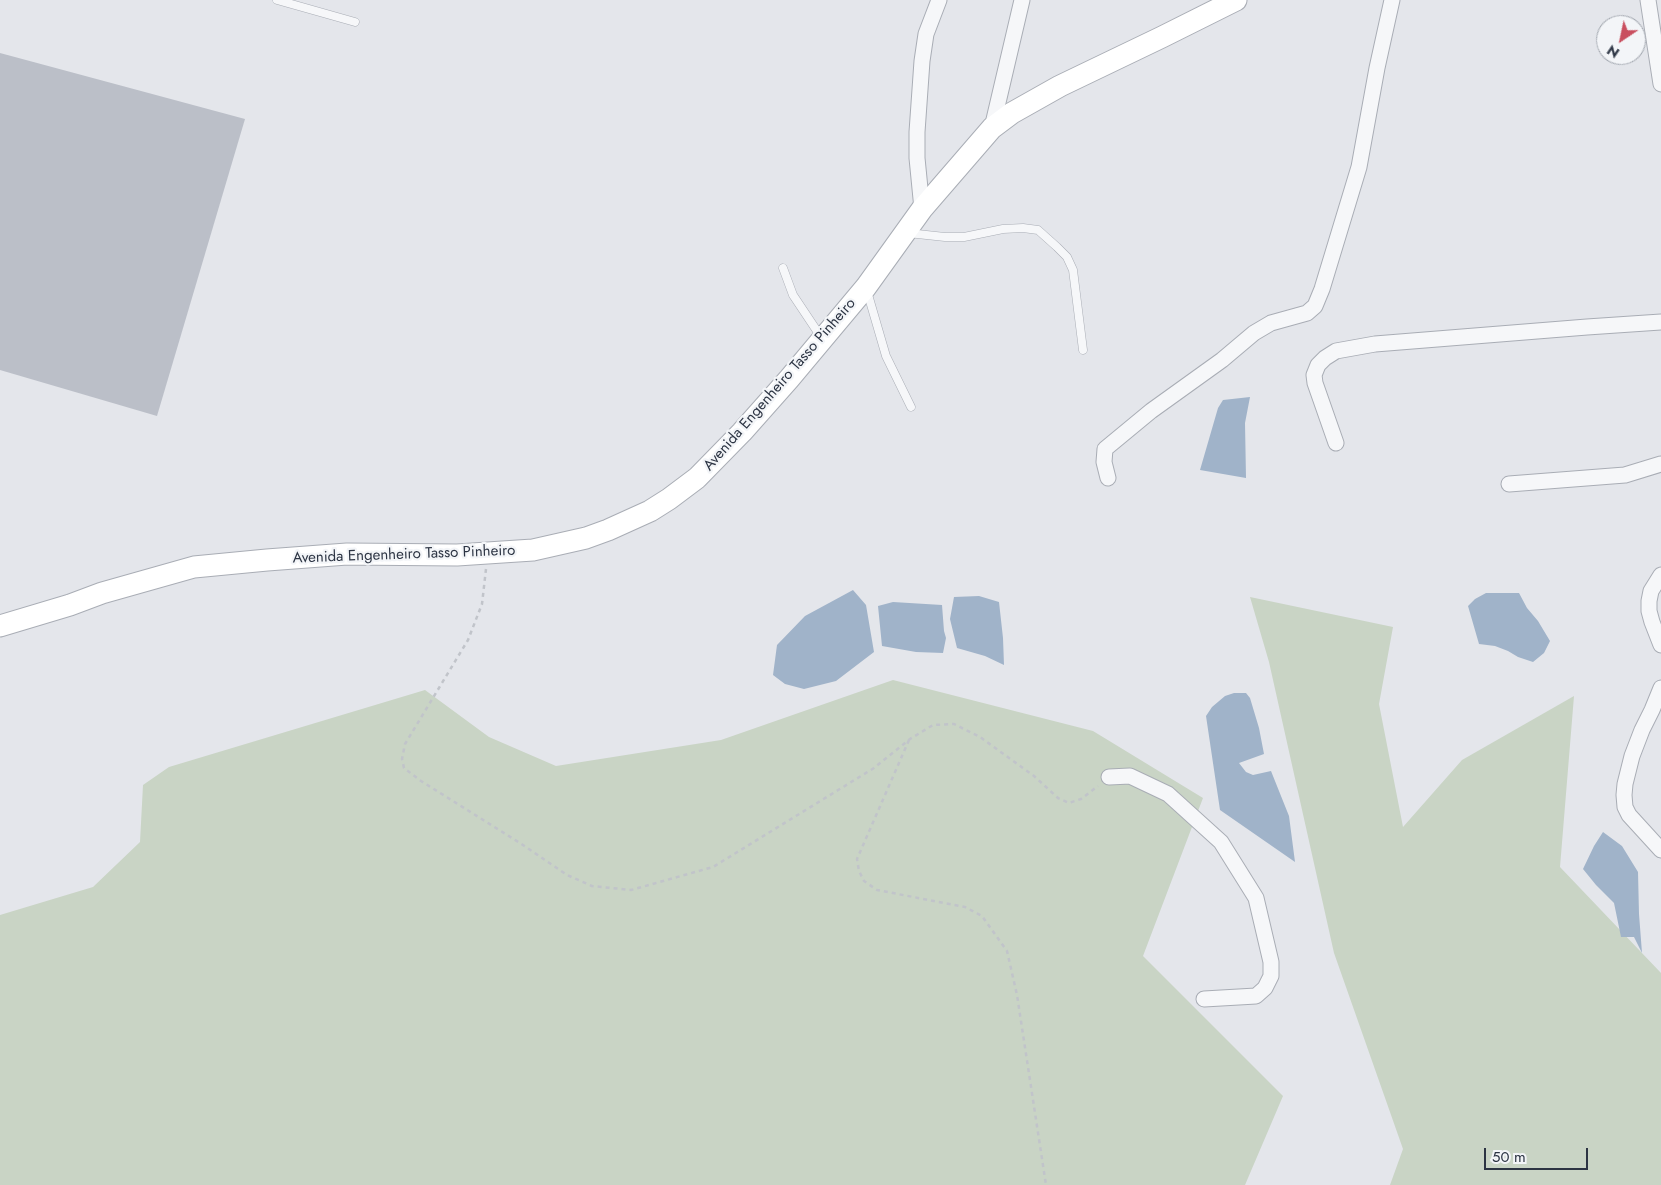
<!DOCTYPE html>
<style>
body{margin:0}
#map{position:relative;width:1661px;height:1185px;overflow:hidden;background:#e4e6eb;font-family:Jost,sans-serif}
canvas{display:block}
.north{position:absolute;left:1596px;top:15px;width:50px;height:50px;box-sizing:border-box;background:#f3f5f8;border:1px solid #a3a8b0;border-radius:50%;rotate:214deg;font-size:14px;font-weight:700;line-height:20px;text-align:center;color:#2c3443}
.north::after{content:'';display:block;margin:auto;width:18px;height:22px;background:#c94f5f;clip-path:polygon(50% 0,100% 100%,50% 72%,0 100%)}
.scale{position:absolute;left:1484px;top:1148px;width:104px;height:22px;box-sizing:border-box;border:2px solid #2c3443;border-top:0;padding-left:6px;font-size:15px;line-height:18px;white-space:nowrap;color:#2c3443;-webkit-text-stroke:4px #f3f5f8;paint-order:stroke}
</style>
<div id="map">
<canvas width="1661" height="1185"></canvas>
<div class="north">N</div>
<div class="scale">50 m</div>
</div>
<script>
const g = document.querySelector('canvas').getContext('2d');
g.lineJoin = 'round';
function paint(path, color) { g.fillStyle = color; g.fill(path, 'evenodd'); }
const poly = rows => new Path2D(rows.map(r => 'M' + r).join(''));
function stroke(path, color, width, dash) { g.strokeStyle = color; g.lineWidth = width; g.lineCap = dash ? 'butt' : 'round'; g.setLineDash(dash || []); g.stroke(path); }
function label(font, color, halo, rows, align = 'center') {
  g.font = font + ' Jost,sans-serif'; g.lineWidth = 4.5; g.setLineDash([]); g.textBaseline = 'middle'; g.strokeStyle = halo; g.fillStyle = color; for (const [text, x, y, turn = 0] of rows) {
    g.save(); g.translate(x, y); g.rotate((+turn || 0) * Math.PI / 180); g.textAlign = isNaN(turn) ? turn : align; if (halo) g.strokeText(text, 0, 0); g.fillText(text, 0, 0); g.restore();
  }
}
paint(poly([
 [1250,597,1393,627,1379,704,1403,827,1462,760,1574,696,1560,867,1661,973,1661,1185,1390,1185,1403,1149,1334,953,1269,662],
 [893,680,1093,731,1203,798,1143,956,1283,1096,1245,1185,0,1185,0,915,93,887,140,842,143,785,169,767,425,690,489,737,556,766,721,740]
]), '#c9d4c5');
paint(poly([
 [1250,397,1245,423,1246,478,1200,470,1218,408,1223,400],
 [853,590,866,605,874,652,836,681,804,689,785,684,773,675,777,645,805,616],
 [1486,593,1519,593,1527,608,1538,621,1550,641,1544,653,1533,662,1518,657,1508,651,1495,646,1479,644,1468,606,1475,599],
 [979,596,999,602,1003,638,1004,665,985,656,957,648,950,619,954,597],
 [893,602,942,605,944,631,946,638,943,653,916,652,882,646,878,606],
 [1234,693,1246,693,1250,698,1259,728,1264,754,1239,763,1246,772,1253,775,1271,771,1289,816,1295,862,1220,810,1206,716,1212,707,1225,696],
 [1603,832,1622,846,1638,872,1639,914,1642,953,1634,937,1621,937,1614,903,1596,885,1583,869,1594,846]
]), '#a0b3c9');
paint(poly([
 [0,53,245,119,157,416,0,370]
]), '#bbbfc8');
const lane = poly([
 [277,0,355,22],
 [908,233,945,237,964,237,1003,229,1023,228,1038,230,1057,247,1067,257,1073,270,1083,350],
 [783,268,793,295,821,337],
 [867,291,886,356,911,407]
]);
const street = poly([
 [1648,0,1661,84],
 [992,128,1022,0],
 [922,209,917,158,917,132,922,61,926,34,939,0],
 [1336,443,1315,383,1314,375,1318,365,1325,358,1336,351,1375,344,1587,327,1661,322],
 [1108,478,1104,462,1105,449,1151,411,1222,360,1254,333,1271,323,1307,313,1315,306,1322,289,1359,167,1377,68,1392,0],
 [1509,484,1625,475,1661,464],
 [1661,575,1651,591,1649,601,1649,611,1652,622,1661,645],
 [1661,688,1652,710,1642,730,1632,756,1625,784,1624,795,1625,807,1629,815,1661,850],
 [1109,777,1130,776,1168,794,1221,842,1256,898,1271,962,1271,976,1265,988,1256,996,1204,999]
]);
const secondary = poly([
 [0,626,70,605,102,593,194,567,267,560,347,554,457,555,533,550,586,538,608,530,650,511,669,499,697,478,742,432,789,379,866,287,922,209,992,128,1012,113,1060,86,1162,37,1236,0]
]);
stroke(lane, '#a9adb5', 9);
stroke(street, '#a9adb5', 17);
stroke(secondary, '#a9adb5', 23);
stroke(poly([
 [486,569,482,604,468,640,405,744,402,759,404,768,421,781,520,843,567,875,592,886,631,890,713,867,874,768,910,739,933,725,954,724,980,737,1034,776,1058,798,1069,803,1081,799,1098,786],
 [909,740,857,859,859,871,864,881,877,890,965,907,982,916,1007,951,1017,995,1046,1185]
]), '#c1c4ca', 2.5, [4, 4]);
stroke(lane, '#f6f7f9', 8);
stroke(street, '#f6f7f9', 15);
stroke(secondary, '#fff', 21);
label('15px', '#2c3443', '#f3f5f8', [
 ["Avenida Engenheiro Tasso Pinheiro",780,385,-49],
 ["Avenida Engenheiro Tasso Pinheiro",404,555,-2]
]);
</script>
